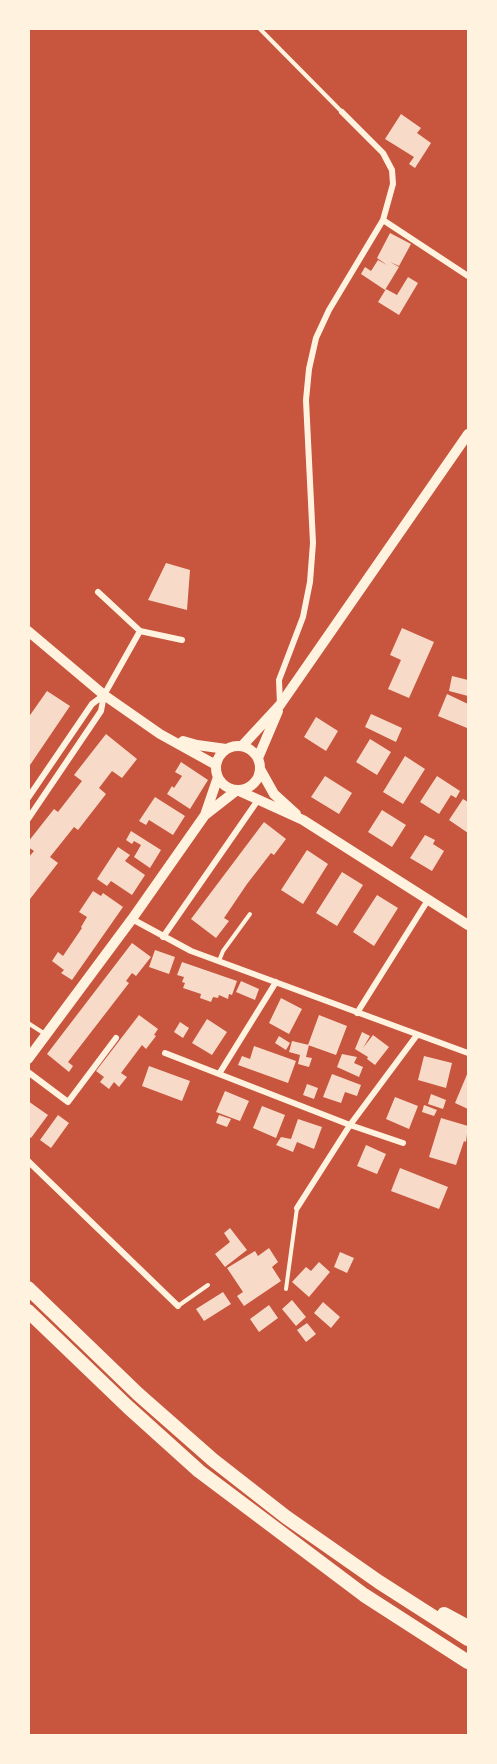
<!DOCTYPE html>
<style>
body{margin:0}
#map{position:relative;width:497px;height:1764px;overflow:hidden;background:#c8553d;font-family:Manrope,sans-serif}
canvas{display:block}
.frame{position:absolute;inset:0;border:30px solid #fff3e0;pointer-events:none}
</style>
<div id="map">
<canvas width="497" height="1764"></canvas>
<div class="frame"></div>
</div>
<script>
const g = document.querySelector('canvas').getContext('2d');
g.lineJoin = 'round';
function paint(path, color) { g.fillStyle = color; g.fill(path, 'evenodd'); }
const poly = rows => new Path2D(rows.map(r => 'M' + r).join(''));
function stroke(path, color, width, dash) { g.strokeStyle = color; g.lineWidth = width; g.lineCap = dash ? 'butt' : 'round'; g.setLineDash(dash || []); g.stroke(path); }
paint(poly([
 [401,114,421,128,417,133,431,143,415,168,409,164,414,157,385,139],
 [390,233,411,244,399,266,390,262,399,267,385,290,361,274,365,267,371,271,378,260,387,265,377,258],
 [408,277,418,283,399,315,378,302,386,289,397,295],
 [166,563,190,570,187,610,148,600],
 [402,628,434,642,409,698,388,689,401,660,390,655],
 [452,676,468,680,468,696,449,691],
 [47,691,70,706,28,768,28,718],
 [447,694,468,704,467,728,438,716],
 [371,714,402,728,396,742,365,727],
 [316,717,338,731,326,751,304,737],
 [106,734,137,759,122,778,112,771,99,788,106,794,78,830,74,827,50,857,58,863,30,899,28,898,28,858,34,851,28,847,28,842,54,809,58,812,82,781,74,775],
 [370,739,391,752,377,775,356,762],
 [405,756,425,769,403,804,383,792],
 [181,762,208,780,190,809,167,794,172,786,174,788,182,776,175,772],
 [325,776,352,793,339,814,311,797],
 [437,776,460,791,456,798,451,795,439,814,420,802],
 [155,797,185,816,173,835,149,820,146,825,139,821],
 [463,799,468,802,468,833,449,820],
 [382,810,406,825,392,847,368,832],
 [264,822,286,839,274,855,271,853,247,884,224,918,229,921,216,938,191,919],
 [131,831,161,850,150,868,134,857,141,845,134,841,132,844,126,840],
 [425,835,435,840,433,844,444,851,432,871,410,858],
 [118,847,130,855,125,861,145,875,132,895,111,881,107,886,97,879],
 [307,850,328,864,303,904,281,890],
 [342,872,363,885,337,926,316,913],
 [93,891,101,896,103,893,123,907,72,980,61,973,64,970,52,961,58,952,63,956,82,928,81,927,87,917,79,912],
 [377,895,398,908,374,946,353,932],
 [132,943,151,957,136,976,132,973,126,981,129,983,68,1062,73,1066,69,1072,47,1054],
 [155,950,175,957,169,974,149,967],
 [182,962,237,981,232,995,229,994,228,999,219,995,218,998,213,997,211,1002,200,998,201,994,183,988,185,983,182,982,184,977,177,975],
 [241,981,259,989,255,1000,236,992],
 [281,998,302,1009,289,1034,269,1023],
 [139,1015,158,1029,154,1035,156,1036,146,1049,142,1045,121,1073,127,1077,119,1087,114,1082,109,1089,100,1082,104,1077,96,1071],
 [319,1015,347,1026,336,1055,308,1045],
 [207,1019,227,1032,212,1055,192,1043],
 [180,1022,189,1028,183,1038,174,1032],
 [362,1032,370,1036,363,1048,373,1035,389,1047,375,1065,367,1059,368,1057,355,1049],
 [279,1036,290,1043,286,1050,275,1043],
 [292,1041,309,1045,306,1057,312,1058,309,1067,298,1064,300,1055,289,1052],
 [254,1046,296,1061,288,1083,238,1065,242,1056,250,1059],
 [342,1054,357,1057,354,1063,363,1067,359,1077,337,1067],
 [424,1056,452,1063,446,1088,418,1080],
 [149,1066,190,1081,182,1101,142,1086],
 [468,1072,468,1109,455,1103],
 [332,1074,361,1085,357,1096,345,1092,341,1103,323,1097],
 [307,1084,318,1088,314,1099,303,1095],
 [225,1091,249,1101,240,1121,216,1112],
 [431,1094,446,1100,443,1109,428,1104],
 [395,1097,418,1106,409,1129,386,1119],
 [28,1101,48,1115,31,1138,28,1136],
 [424,1105,437,1110,434,1116,422,1112],
 [262,1106,285,1115,276,1138,253,1128],
 [58,1115,69,1123,51,1148,40,1140],
 [219,1115,231,1119,227,1127,216,1123],
 [441,1118,468,1126,466,1142,464,1141,456,1165,429,1157],
 [298,1119,322,1127,314,1149,297,1142,293,1152,276,1145,281,1137,291,1139],
 [366,1145,386,1154,377,1174,357,1166],
 [400,1168,448,1187,439,1209,391,1191],
 [230,1228,247,1250,225,1267,215,1254,230,1242,224,1233],
 [269,1248,278,1262,272,1267,281,1281,244,1306,237,1296,243,1292,227,1268,255,1251,258,1256],
 [340,1252,354,1258,347,1273,334,1267],
 [319,1262,330,1272,309,1297,292,1282,306,1267,311,1271],
 [223,1292,231,1304,204,1321,196,1309],
 [292,1300,306,1317,296,1326,282,1309],
 [323,1302,340,1317,331,1328,314,1313],
 [269,1305,278,1318,259,1332,250,1319],
 [307,1323,316,1334,306,1342,297,1330]
]), '#f7dbc8');
stroke(poly([
 [259,28,342,112],
 [219,961,223,951,250,914],
 [28,1023,45,1034],
 [286,1289,297,1208],
 [178,1306,208,1285]
]), '#fff3e0', 4);
stroke(poly([
 [383,220,468,276],
 [98,592,140,631],
 [280,705,279,680,303,617,310,582,313,543,306,400,309,369,316,338,329,310,383,220,393,184,392,170,383,153,342,112],
 [28,798,92,704,104,695],
 [28,819,101,711,104,695,140,631,182,640],
 [132,919,191,951,468,1053],
 [163,937,258,800],
 [357,1013,428,900],
 [165,1053,350,1125,417,1035],
 [28,1072,68,1102,116,1038],
 [219,1074,276,982],
 [28,1161,178,1306],
 [297,1208,350,1125,403,1143]
]), '#fff3e0', 6);
stroke(poly([
 [28,631,104,695,160,734,216,765],
 [183,741,197,745,226,749],
 '216 768a22 22 0 1 1 44 0a22 22 0 1 1-44 0Z',
 [242,746,280,705,468,434],
 [258,758,278,711],
 [260,769,274,794,296,814],
 [205,815,237,790,303,820,468,925],
 [28,1059,132,919,205,815,218,777]
]), '#fff3e0', 10);
stroke(poly([
 [28,1288,138,1394,213,1460,286,1517,379,1582,468,1639],
 [28,1311,128,1407,199,1471,364,1595,468,1662],
 [444,1614,468,1627]
]), '#fff3e0', 14);
</script>
